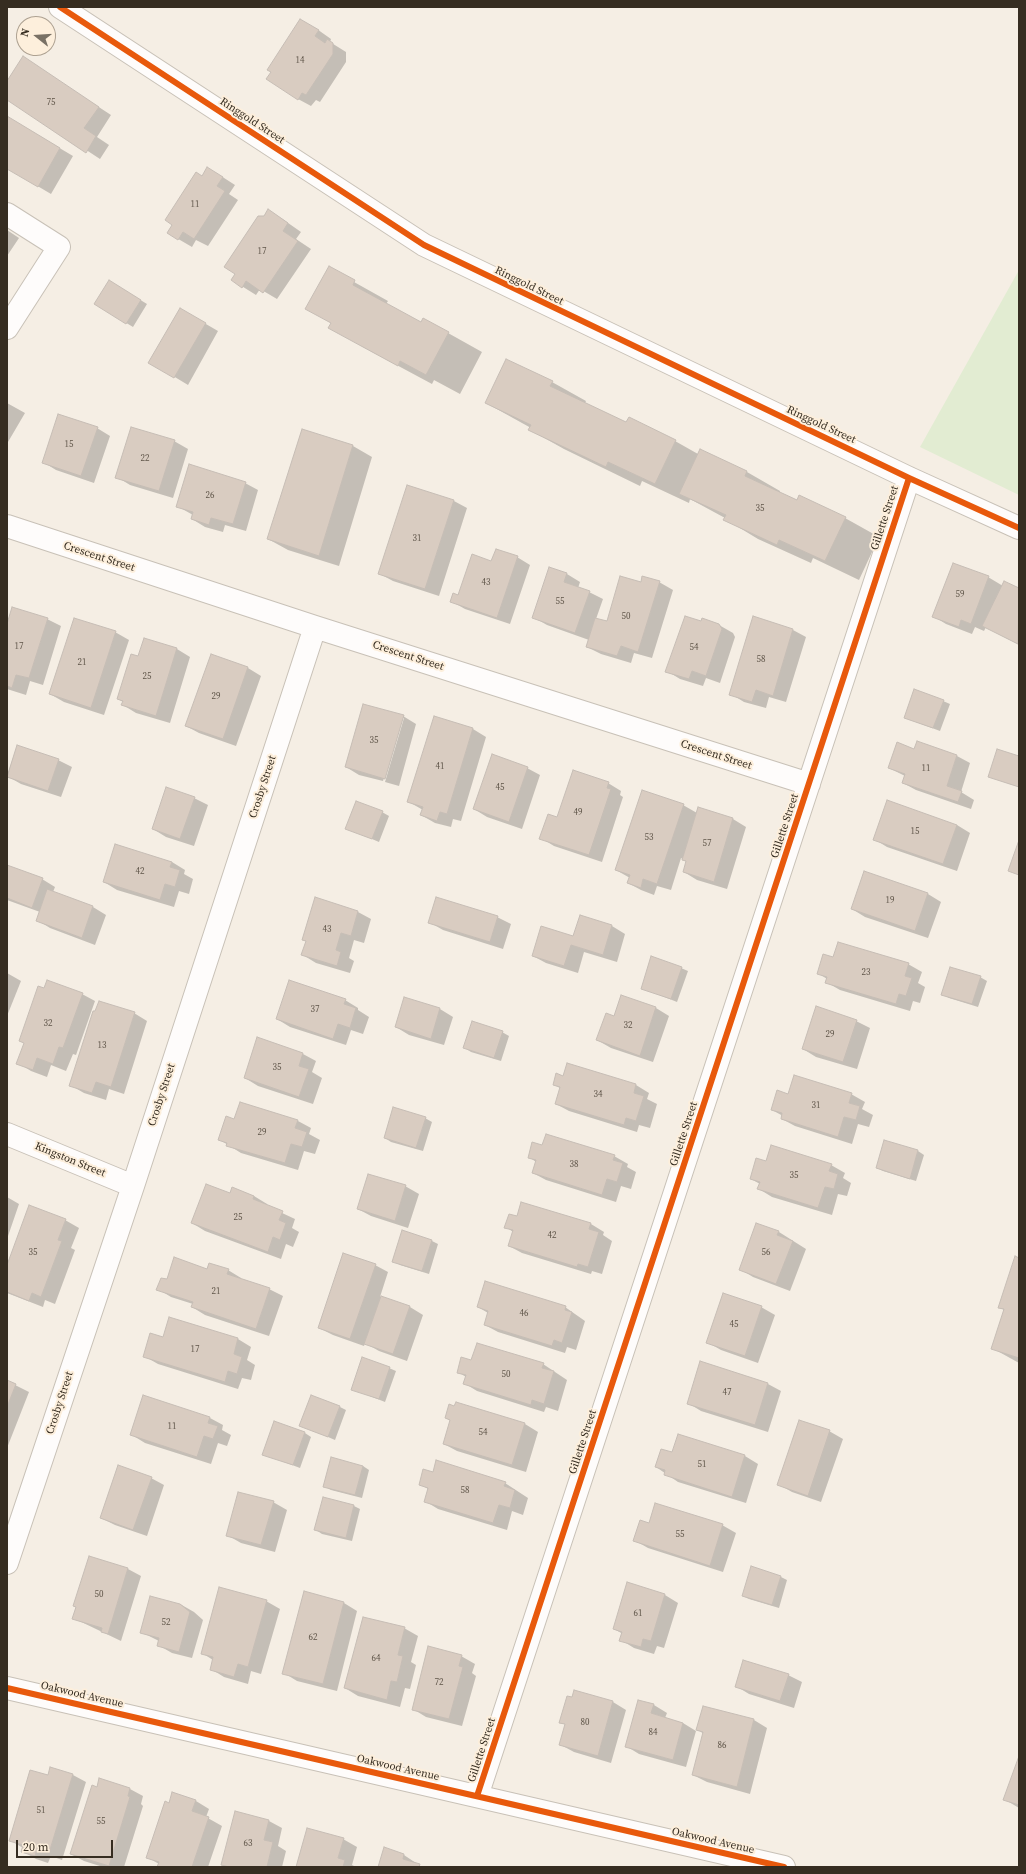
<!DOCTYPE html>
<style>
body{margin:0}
#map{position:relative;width:1026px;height:1874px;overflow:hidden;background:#f5eee4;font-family:"Source Serif 4",serif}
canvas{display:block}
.frame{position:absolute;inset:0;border:8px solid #362d21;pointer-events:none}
.north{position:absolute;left:16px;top:16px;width:40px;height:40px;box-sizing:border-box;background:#fdefdc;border:1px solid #ada191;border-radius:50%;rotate:287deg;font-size:11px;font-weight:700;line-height:16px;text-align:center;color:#362d21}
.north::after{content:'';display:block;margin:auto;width:14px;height:18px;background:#797165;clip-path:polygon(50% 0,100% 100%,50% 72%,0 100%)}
.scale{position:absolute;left:16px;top:1840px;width:97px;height:18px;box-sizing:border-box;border:2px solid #362d21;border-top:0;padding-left:5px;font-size:12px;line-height:14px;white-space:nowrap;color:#362d21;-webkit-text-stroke:3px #fdefdc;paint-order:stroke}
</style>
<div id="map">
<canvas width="1026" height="1874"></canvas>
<div class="frame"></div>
<div class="north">N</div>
<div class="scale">20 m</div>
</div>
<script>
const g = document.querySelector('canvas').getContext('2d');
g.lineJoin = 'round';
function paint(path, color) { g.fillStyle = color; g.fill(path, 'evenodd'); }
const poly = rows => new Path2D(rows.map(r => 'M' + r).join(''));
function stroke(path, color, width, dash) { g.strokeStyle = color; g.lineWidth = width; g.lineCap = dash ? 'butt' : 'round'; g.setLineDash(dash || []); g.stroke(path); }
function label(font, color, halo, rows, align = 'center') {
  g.font = font + ' "Source Serif 4",serif'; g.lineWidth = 4; g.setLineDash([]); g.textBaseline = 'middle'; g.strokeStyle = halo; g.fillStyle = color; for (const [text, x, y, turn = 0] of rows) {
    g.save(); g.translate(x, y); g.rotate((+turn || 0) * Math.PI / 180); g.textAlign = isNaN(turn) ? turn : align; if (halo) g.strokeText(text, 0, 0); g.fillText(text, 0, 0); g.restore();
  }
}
paint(poly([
 [1019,270,1019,495,920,447]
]), '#e2ecd2');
paint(poly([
 [314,27,331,39,330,42,346,52,346,62,320,102,316,100,311,106,298,99],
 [24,58,111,115,97,137,109,145,100,159,7,98,7,83],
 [7,117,73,156,51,194,7,168],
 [221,176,235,185,229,194,238,200,208,246,196,240,192,247,168,233,202,177],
 [281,218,301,232,296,239,311,249,277,299,260,289,256,295,232,280],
 [7,230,19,238,7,256],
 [329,268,388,301,386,304,421,323,423,319,482,352,460,394,434,380,432,384,363,347,332,323],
 [109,281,147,304,133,327,95,304],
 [180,309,218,331,188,385,150,362],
 [552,382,586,401,585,403,627,423,675,441,698,454,747,472,780,491,780,493,798,501,845,518,879,537,859,580,813,558,811,563,758,539,725,519,725,518,690,499,689,503,642,481,640,486,564,449,530,430,531,428,486,403],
 [7,403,25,413,8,442,7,441],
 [97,428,110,436,94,483,56,470,43,462],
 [302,430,353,446,372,457,339,566,288,550,268,539],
 [174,441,188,449,173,498,130,485,117,477],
 [245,483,258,490,246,531,225,525,223,532,205,527,192,519,193,515,177,506],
 [408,486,454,501,467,508,439,596,393,581,380,574],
 [517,557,530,565,510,624,465,609,451,601,492,562],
 [550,569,567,574,580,582,578,588,589,592,603,599,596,619,607,622,641,583,659,582,673,590,652,658,634,653,631,663,601,654,587,647,589,640,547,625,533,617],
 [988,577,1003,586,1004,582,1019,589,1019,645,986,627,984,631,975,627,972,634,946,624,933,616],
 [47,619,61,626,43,685,30,681,26,695,7,689,7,627],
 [701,622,719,625,733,633,735,637,720,683,706,678,703,686,680,679,667,671],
 [793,630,806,637,786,702,769,697,766,708,744,702,731,694],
 [115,632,129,640,104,715,64,702,50,694],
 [144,639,177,649,190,657,170,723,136,713,123,705,123,702,118,699,139,657],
 [248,668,261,676,236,746,199,733,186,726],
 [943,701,950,704,940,731,905,718],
 [403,716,416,724,399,786,385,782,404,718,402,718,383,781,359,775,346,767],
 [435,717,473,729,486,737,461,821,453,819,451,827,435,823,421,815,423,810,409,802],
 [917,742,957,756,970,763,961,792,974,800,971,809,916,790,903,783,905,776,889,768,915,750],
 [17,746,58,760,72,767,61,797,21,784,7,776],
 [1019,757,1019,787,990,777],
 [527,768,540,775,522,829,487,817,474,809],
 [608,783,621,791,620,795,623,797,602,862,554,846,541,838],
 [194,798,208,805,194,846,166,837,153,829],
 [683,805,697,813,698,809,733,819,746,827,727,889,697,880,684,872,687,862,681,858,671,890,657,886,654,895,641,890,628,883,630,878,616,870],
 [382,812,389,816,379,842,346,828],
 [957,825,970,833,957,871,887,847,874,839],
 [115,845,172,862,185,870,184,874,193,879,189,894,179,891,174,907,117,890,104,882],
 [7,866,42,879,55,887,53,892,93,907,106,915,95,945,50,928,37,920,40,912,7,900],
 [865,872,928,894,941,902,928,938,865,917,852,909],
 [315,899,358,912,371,919,364,943,354,940,349,958,354,961,350,973,316,963,303,955,307,942,303,939],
 [580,916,612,926,625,934,617,962,584,952,578,973,546,963,533,956,574,938],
 [497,917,511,924,503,949,443,930,429,922],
 [834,959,908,964,922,972,918,983,925,987,920,1003,913,1001,910,1011,840,990,826,982,827,979,818,973],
 [681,968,688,971,677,1002,642,988],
 [7,973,21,981,7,1016],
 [980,977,987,981,978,1007,949,998,942,994],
 [82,994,95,1001,76,1055,73,1054,66,1071,51,1065,47,1077,31,1071,18,1063],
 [621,996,656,1008,669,1016,653,1062,611,1048,597,1040,614,1017],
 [405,999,440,1009,453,1017,444,1045,409,1035,396,1027],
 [345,1000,358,1008,358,1010,369,1017,363,1034,351,1030,346,1045,290,1027,277,1019],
 [134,1013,147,1021,124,1094,109,1089,106,1100,84,1093,70,1085],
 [856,1021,870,1028,857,1069,816,1057,803,1049],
 [502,1032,509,1036,501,1061,471,1052,465,1048],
 [303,1054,316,1061,312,1072,322,1078,313,1104,258,1086,245,1078],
 [568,1064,636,1085,649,1093,647,1099,657,1104,650,1128,639,1125,637,1132,569,1111,556,1104,560,1088,554,1085,564,1077],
 [851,1094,865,1102,862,1109,873,1115,869,1127,858,1124,852,1144,795,1126,782,1119,783,1116,772,1110,789,1095],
 [425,1118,432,1122,423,1151,391,1142,385,1138],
 [235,1120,298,1121,311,1128,309,1134,320,1140,315,1154,304,1151,298,1170,241,1153,220,1140],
 [885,1141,918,1151,924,1155,916,1181,883,1171,877,1168],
 [543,1146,614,1156,628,1164,627,1167,636,1172,631,1189,621,1186,616,1202,546,1180,533,1173,536,1162,529,1157],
 [767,1162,831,1165,845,1173,843,1178,851,1183,847,1196,838,1194,832,1215,772,1197,759,1189,760,1184,751,1179],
 [405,1186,419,1194,408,1228,371,1216,358,1209],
 [233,1188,254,1196,267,1204,267,1206,295,1219,292,1228,299,1232,293,1247,286,1244,281,1259,205,1231,192,1223,231,1195],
 [7,1197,19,1204,7,1239],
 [518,1218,591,1224,604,1232,603,1235,612,1241,602,1274,592,1271,591,1274,522,1253,509,1246,513,1232,506,1227],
 [65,1220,79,1228,71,1248,75,1250,55,1304,45,1300,43,1307,7,1293,7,1268],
 [757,1224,779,1232,806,1249,790,1291,753,1277,740,1269],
 [432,1241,438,1244,429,1274,400,1265,393,1261],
 [1019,1259,1019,1363,992,1348,1004,1310,999,1307],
 [375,1265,388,1272,380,1297,410,1307,423,1315,407,1361,379,1351,365,1343,364,1346,333,1335,319,1328],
 [208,1270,228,1270,241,1278,241,1279,269,1289,283,1296,269,1336,205,1315,192,1307,193,1304,171,1297,158,1289,167,1281],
 [478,1307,565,1307,585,1321,576,1350,567,1347,565,1353,498,1332,485,1325,488,1313],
 [761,1307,775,1315,758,1363,721,1350,707,1342],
 [170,1319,238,1339,251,1347,247,1360,255,1365,251,1380,242,1378,238,1389,158,1364,144,1356,164,1338],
 [472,1361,543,1364,567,1380,558,1411,546,1407,544,1412,477,1391,464,1383,466,1377,458,1372],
 [701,1362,768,1384,781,1391,768,1432,701,1411,688,1403],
 [389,1368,396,1371,385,1402,352,1389],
 [7,1381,29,1392,7,1448],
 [457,1403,525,1424,538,1432,526,1472,457,1451,444,1444,451,1421,446,1418,455,1407],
 [340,1407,346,1410,335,1440,300,1425],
 [210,1418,223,1425,222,1430,231,1435,227,1446,218,1443,211,1464,145,1443,132,1435],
 [829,1431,843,1439,821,1502,792,1492,778,1484],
 [305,1433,311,1437,300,1468,263,1454],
 [679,1435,745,1456,758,1464,746,1503,678,1482,656,1467,673,1453],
 [363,1466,369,1470,362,1498,331,1490,324,1486],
 [433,1473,505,1483,528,1498,523,1515,512,1511,507,1530,438,1509,425,1501,428,1489,420,1484],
 [151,1478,164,1485,147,1536,115,1525,101,1518],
 [324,1498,354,1506,360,1509,352,1541,322,1534,316,1530],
 [273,1502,287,1510,275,1552,241,1543,227,1535],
 [650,1524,722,1525,736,1533,723,1572,648,1548,634,1540],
 [89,1557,128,1569,141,1576,121,1641,73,1618],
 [752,1568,781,1577,787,1580,779,1608,749,1599,743,1596],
 [628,1583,665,1595,678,1603,664,1648,657,1646,654,1654,634,1648,621,1640,623,1634,614,1629],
 [304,1593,344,1603,357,1611,337,1691,297,1681,284,1673],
 [266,1601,280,1609,261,1674,251,1671,248,1684,224,1677,211,1669,213,1660,202,1653],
 [180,1604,194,1612,203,1620,192,1658,172,1653,158,1645,159,1641,141,1632],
 [404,1628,418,1636,411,1662,416,1665,410,1689,405,1688,400,1707,358,1696,345,1688],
 [461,1656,475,1664,472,1673,476,1676,462,1726,426,1717,413,1709],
 [788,1675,802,1682,794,1708,749,1694,736,1686],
 [575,1691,613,1702,626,1710,611,1763,574,1752,561,1745,566,1725,561,1722],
 [639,1701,654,1705,667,1713,665,1718,683,1723,696,1731,686,1767,639,1754,626,1746],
 [703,1707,754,1720,767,1728,750,1794,707,1782,693,1775,704,1734,698,1730],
 [1019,1759,1019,1808,1004,1799],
 [73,1775,86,1782,62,1860,51,1856,48,1863,36,1859,22,1851,23,1848,10,1840,48,1776],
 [100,1780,130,1789,143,1796,141,1804,143,1806,124,1867,103,1867,84,1861,71,1854],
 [173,1794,196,1801,209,1809,206,1817,222,1826,208,1867,158,1867,159,1864,147,1857],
 [236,1812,269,1821,282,1828,278,1846,286,1851,282,1867,227,1867,222,1864],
 [343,1839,357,1847,352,1865,356,1867,297,1867],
 [385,1849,404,1855,422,1867,379,1867]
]), '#0003');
const building = poly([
 [300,19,319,30,315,36,325,43,327,39,333,43,333,54,306,95,302,93,298,100,266,79,271,72,267,70,300,19],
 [23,56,99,107,84,128,96,136,86,153,7,100,7,81,23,56],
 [7,116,60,148,38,187,7,169,7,116],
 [207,167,223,177,217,186,225,191,194,239,183,232,178,240,167,233,172,225,165,220,196,172,202,176,207,167],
 [268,209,288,223,283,231,298,241,263,293,246,281,242,288,231,280,235,274,224,267,258,216,264,216,268,209],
 [329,266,355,280,353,285,421,322,423,318,449,332,426,375,400,361,398,366,328,328,331,323,305,309,329,266],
 [109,280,141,300,126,324,94,304,109,280],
 [180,308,206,323,174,378,148,363,180,308],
 [506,359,553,381,550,386,626,422,629,417,676,440,655,484,608,462,606,467,528,430,531,425,485,403,506,359],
 [58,414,98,427,81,476,42,463,58,414],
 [131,427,175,440,159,491,115,478,131,427],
 [302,429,353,445,319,556,267,539,302,429],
 [700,449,747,471,745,476,797,500,799,495,846,517,825,561,779,540,777,545,723,520,726,515,679,494,700,449],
 [189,464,246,482,233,524,211,518,209,525,191,519,193,512,176,507,189,464],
 [407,485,454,500,425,589,378,574,407,485],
 [496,549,518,556,497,618,450,602,453,593,458,595,472,554,491,561,496,549],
 [953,563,989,576,971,624,961,620,959,627,932,617,953,563],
 [549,567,567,573,564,582,590,591,575,633,532,618,549,567],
 [620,576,641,582,642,576,660,581,638,652,621,646,617,656,586,647,595,618,607,621,620,576],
 [1004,581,1019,588,1018,644,982,626,1004,581],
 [12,607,48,618,29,678,16,675,12,688,7,686,7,624,12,607],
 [685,616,701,621,702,618,719,624,722,629,706,676,692,671,689,679,665,672,685,616],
 [753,616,793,629,773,696,756,690,752,702,729,695,753,616],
 [74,618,116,631,91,708,49,694,74,618],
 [144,638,177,648,156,716,121,705,123,701,117,699,131,654,138,656,144,638],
 [211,654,248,667,223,739,185,726,211,654],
 [914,689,944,700,933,728,904,718,914,689],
 [363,704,404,715,385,779,345,767,363,704],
 [434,716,473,728,447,814,440,812,437,821,420,815,423,807,407,802,434,716],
 [917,741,957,755,947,786,962,791,958,802,902,783,905,774,888,768,897,742,914,749,917,741],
 [17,745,59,759,48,791,7,777,17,745],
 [997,749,1019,756,1019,787,988,777,997,749],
 [492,754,528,767,509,822,473,809,492,754],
 [573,770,609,782,607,788,611,789,589,855,539,839,548,814,557,817,573,770],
 [166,787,195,797,180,839,152,829,166,787],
 [642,790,684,804,657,884,643,879,641,888,627,883,630,875,615,870,642,790],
 [887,800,957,825,943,864,873,840,887,800],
 [356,801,383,811,372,839,345,829,356,801],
 [698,807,733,818,714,882,683,872,686,861,682,860,698,807],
 [1019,840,1019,875,1008,871,1019,840],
 [115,844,172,862,170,867,180,870,175,887,165,884,160,900,103,882,115,844],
 [7,865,43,878,32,908,7,898,7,865],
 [864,871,928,893,915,931,851,909,864,871],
 [47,889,93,906,82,938,36,921,47,889],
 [315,897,358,911,351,936,341,933,336,950,341,952,337,966,301,955,306,941,302,940,315,897],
 [436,897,498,916,490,942,428,923,436,897],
 [580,915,612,925,603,955,571,945,564,966,532,956,541,926,573,936,580,915],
 [838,942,909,963,905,976,912,978,906,996,899,994,896,1004,825,983,827,977,817,974,823,954,833,957,838,942],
 [651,956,682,967,671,999,641,989,651,956],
 [950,967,981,976,972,1004,941,995,950,967],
 [47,980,83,993,63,1048,59,1047,53,1064,37,1058,33,1070,16,1064,24,1043,19,1041,38,986,44,988,47,980],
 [289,980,346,999,344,1004,356,1008,350,1028,338,1024,333,1039,276,1019,289,980],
 [621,995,656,1007,640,1056,596,1040,606,1013,614,1016,621,995],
 [404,997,440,1008,431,1039,395,1027,404,997],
 [99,1001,135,1012,111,1087,96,1082,92,1093,69,1086,93,1011,95,1011,99,1001],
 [816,1006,857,1020,843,1062,802,1049,816,1006],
 [472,1021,503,1031,494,1058,463,1048,472,1021],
 [257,1037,303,1053,299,1066,309,1069,299,1097,244,1078,257,1037],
 [567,1063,636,1084,634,1093,644,1096,636,1121,626,1118,624,1125,555,1104,560,1087,553,1085,556,1073,563,1076,567,1063],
 [794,1075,852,1093,849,1103,860,1106,856,1120,844,1117,838,1137,781,1119,782,1113,771,1110,777,1090,788,1094,794,1075],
 [240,1102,298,1120,295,1128,307,1132,302,1147,291,1144,285,1163,226,1146,227,1143,218,1140,226,1116,234,1119,240,1102],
 [393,1107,426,1117,416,1148,384,1138,393,1107],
 [546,1134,615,1155,613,1160,623,1163,617,1182,607,1179,602,1195,532,1173,536,1160,528,1158,532,1142,542,1145,546,1134],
 [884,1140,918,1150,910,1179,876,1168,884,1140],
 [771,1145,832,1164,829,1171,838,1174,834,1189,825,1187,818,1208,757,1189,760,1182,750,1179,756,1158,766,1161,771,1145],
 [368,1174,406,1185,395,1221,357,1209,368,1174],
 [206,1184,230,1193,232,1187,254,1196,253,1199,283,1211,279,1220,286,1223,280,1240,273,1237,268,1252,191,1223,206,1184],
 [521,1202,591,1223,589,1229,599,1232,588,1267,578,1264,577,1267,508,1246,513,1230,504,1228,509,1214,517,1216,521,1202],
 [29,1205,66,1219,58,1240,62,1241,41,1297,32,1293,29,1301,7,1292,7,1265,29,1205],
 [756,1223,779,1231,777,1235,793,1241,776,1284,739,1270,756,1223],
 [402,1230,432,1240,422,1271,392,1262,402,1230],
 [343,1253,376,1264,350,1339,318,1328,343,1253],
 [1015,1256,1019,1258,1019,1358,991,1349,1004,1309,998,1308,1015,1256],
 [174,1257,207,1269,209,1263,229,1269,227,1274,270,1288,256,1329,191,1307,193,1302,156,1290,161,1278,167,1279,174,1257],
 [485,1281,566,1306,565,1310,572,1312,562,1343,554,1340,552,1346,484,1325,488,1311,477,1307,485,1281],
 [723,1293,762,1306,745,1356,706,1343,723,1293],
 [381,1296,410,1306,393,1354,364,1344,381,1296],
 [169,1317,238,1338,234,1354,242,1357,237,1374,228,1371,225,1382,143,1357,150,1333,163,1337,169,1317],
 [477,1343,544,1363,542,1368,554,1371,544,1404,532,1400,531,1405,463,1384,466,1375,457,1373,461,1357,471,1360,477,1343],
 [362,1357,390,1367,379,1399,351,1390,362,1357],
 [700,1361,768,1383,755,1425,687,1404,700,1361],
 [7,1380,16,1384,7,1407,7,1380],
 [143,1395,210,1417,208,1423,218,1426,213,1439,204,1436,197,1457,130,1435,143,1395],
 [311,1395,340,1406,328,1437,299,1426,311,1395],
 [456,1402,525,1423,512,1465,443,1444,450,1420,445,1418,449,1404,454,1406,456,1402],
 [799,1420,830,1430,808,1496,777,1485,799,1420],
 [274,1421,305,1432,293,1465,262,1455,274,1421],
 [678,1434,745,1455,732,1497,664,1475,665,1470,655,1467,661,1449,672,1452,678,1434],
 [331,1457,363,1466,355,1495,323,1487,331,1457],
 [436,1460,506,1482,504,1486,515,1490,510,1508,499,1505,493,1523,424,1502,428,1488,419,1485,423,1469,433,1472,436,1460],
 [118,1465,152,1477,133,1530,100,1518,118,1465],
 [238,1492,274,1501,261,1545,226,1536,238,1492],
 [323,1497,354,1505,346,1538,314,1530,323,1497],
 [655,1503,723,1524,710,1566,633,1541,640,1520,649,1523,655,1503],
 [89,1556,128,1568,108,1634,101,1632,102,1628,72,1619,76,1607,73,1606,89,1556],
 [751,1566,781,1576,772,1605,742,1596,751,1566],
 [627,1582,665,1594,651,1641,643,1639,641,1647,619,1641,622,1632,613,1629,627,1582],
 [219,1587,267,1600,248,1667,238,1664,234,1677,210,1670,213,1657,201,1654,219,1587],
 [304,1591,344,1602,323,1684,282,1674,304,1591],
 [150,1596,180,1604,190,1612,179,1652,157,1646,159,1638,140,1633,150,1596],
 [363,1617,405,1627,398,1655,403,1656,397,1682,391,1681,387,1700,344,1688,363,1617],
 [428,1646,462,1655,459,1666,463,1667,449,1719,412,1710,428,1646],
 [743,1660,789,1674,780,1701,735,1687,743,1660],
 [574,1690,613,1701,598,1756,559,1745,565,1724,559,1723,567,1696,572,1697,574,1690],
 [638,1700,654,1704,651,1713,683,1723,673,1760,625,1747,638,1700],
 [703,1706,754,1719,737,1787,692,1775,703,1732,696,1730,703,1706],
 [1019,1756,1019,1805,1003,1800,1019,1756],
 [50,1767,73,1774,49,1853,37,1849,35,1856,21,1852,23,1845,9,1841,30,1770,48,1775,50,1767],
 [99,1778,130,1788,128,1796,130,1797,109,1866,70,1854,92,1785,97,1787,99,1778],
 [172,1792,196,1800,192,1811,209,1817,192,1867,157,1867,159,1862,146,1858,165,1801,169,1803,172,1792],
 [235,1811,269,1820,264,1840,273,1842,267,1867,229,1867,221,1865,235,1811],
 [307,1828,344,1838,338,1858,345,1860,343,1867,296,1867,307,1828],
 [384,1847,404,1854,403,1859,420,1864,419,1867,378,1867,384,1847]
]);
paint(building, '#d9ccc1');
stroke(building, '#c6bdb5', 1);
const minor = poly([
 [60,7,424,245,909,478,1019,528],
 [7,214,59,247,7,328],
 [7,526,315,627,809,784],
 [7,1134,133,1186],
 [7,1563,133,1186,315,627],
 [7,1688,784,1867],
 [477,1796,909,478]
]);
stroke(minor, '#c8c1b7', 24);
stroke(minor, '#fefcfb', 22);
stroke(poly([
 [60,7,424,245,909,478,1019,528],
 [7,1688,784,1867],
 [477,1796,909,478]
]), '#e8590c', 6);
label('9px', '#5f5549', null, [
 ["14",300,61],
 ["75",51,103],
 ["11",195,205],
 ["17",262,252],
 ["15",69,445],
 ["22",145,459],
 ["26",210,496],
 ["35",760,509],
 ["31",417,539],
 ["43",486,583],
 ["59",960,595],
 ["55",560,602],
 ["50",626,617],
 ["17",19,647],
 ["54",694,648],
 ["58",761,660],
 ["21",82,663],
 ["25",147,677],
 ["29",216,697],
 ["35",374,741],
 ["41",440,767],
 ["11",926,769],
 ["45",500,788],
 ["49",578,813],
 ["15",915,832],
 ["53",649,838],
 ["57",707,844],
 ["42",140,872],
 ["19",890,901],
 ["43",327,930],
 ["23",866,973],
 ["37",315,1010],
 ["32",48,1024],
 ["32",628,1026],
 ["29",830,1035],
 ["13",102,1046],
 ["35",277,1068],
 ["34",598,1095],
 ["31",816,1106],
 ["29",262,1133],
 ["38",574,1165],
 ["35",794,1176],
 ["25",238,1218],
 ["42",552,1236],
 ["35",33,1253],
 ["56",766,1253],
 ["21",216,1292],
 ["46",524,1314],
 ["45",734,1325],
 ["17",195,1350],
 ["50",506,1375],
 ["47",727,1393],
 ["11",172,1427],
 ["54",483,1433],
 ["51",702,1465],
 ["58",465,1491],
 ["55",680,1535],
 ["50",99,1595],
 ["61",638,1614],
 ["52",166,1623],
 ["62",313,1638],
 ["64",376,1659],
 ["72",439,1683],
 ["80",585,1723],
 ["84",653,1733],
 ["86",722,1746],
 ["51",41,1811],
 ["55",101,1822],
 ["63",248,1844]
]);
label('11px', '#362d21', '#fdefdc', [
 ["Ringgold Street",252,121,33],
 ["Ringgold Street",529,286,26],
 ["Ringgold Street",821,425,25],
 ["Gillette Street",885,518,-72],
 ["Crescent Street",99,557,18],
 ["Crescent Street",408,656,18],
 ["Crescent Street",716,755,18],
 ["Crosby Street",263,787,-72],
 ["Gillette Street",785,826,-72],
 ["Crosby Street",162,1095,-72],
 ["Gillette Street",684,1134,-72],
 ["Kingston Street",70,1160,22],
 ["Crosby Street",60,1403,-72],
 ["Gillette Street",583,1442,-72],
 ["Oakwood Avenue",82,1695,13],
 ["Gillette Street",482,1750,-72],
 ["Oakwood Avenue",398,1768,13],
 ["Oakwood Avenue",713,1841,13]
]);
</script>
